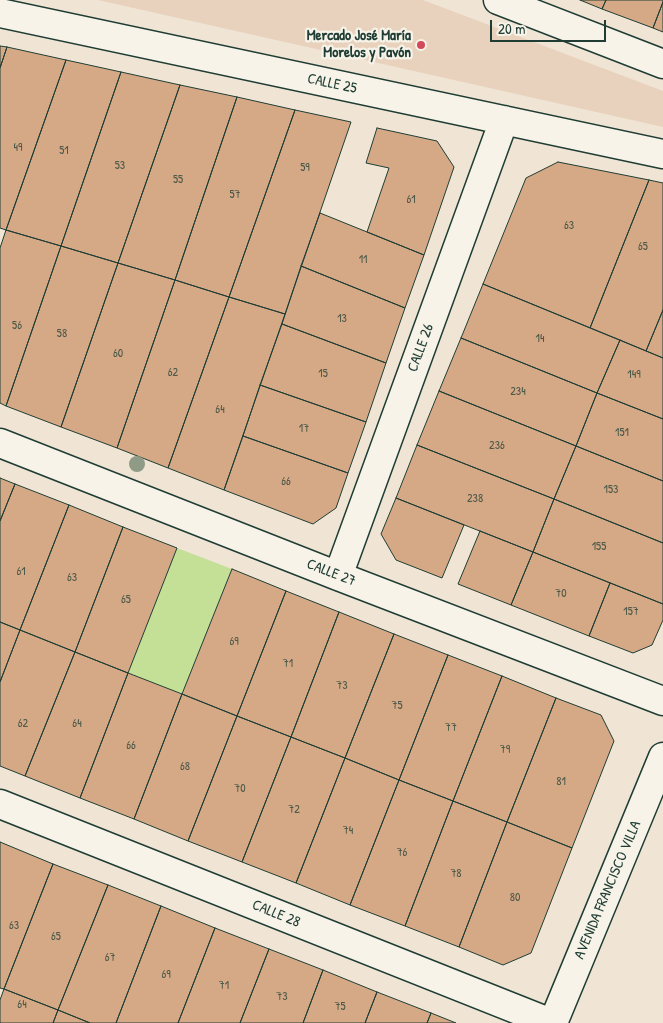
<!DOCTYPE html>
<meta charset="utf-8">
<style>
body{margin:0}
#map{position:relative;width:663px;height:1023px;overflow:hidden;background:#f0e4d4;font-family:"Patrick Hand",sans-serif}
canvas{display:block}
.scale{position:absolute;left:490px;top:20px;width:116px;height:22px;box-sizing:border-box;border:2px solid #1f3d34;border-top:0;padding-left:6px;font-size:15px;line-height:18px;white-space:nowrap;color:#1f3d34;-webkit-text-stroke:4px #f7f3e8;paint-order:stroke}
</style>
<div id="map">
<canvas width="663" height="1023"></canvas>
<div class="scale">20 m</div>
</div>
<script>
const g = document.querySelector('canvas').getContext('2d');
g.lineJoin = 'round';
function paint(path, color) { g.fillStyle = color; g.fill(path, 'evenodd'); }
const poly = rows => new Path2D(rows.map(r => 'M' + r).join(''));
function stroke(path, color, width, dash) { g.strokeStyle = color; g.lineWidth = width; g.lineCap = dash ? 'butt' : 'round'; g.setLineDash(dash || []); g.stroke(path); }
function label(font, color, halo, rows, align = 'center') {
  g.font = font + ' "Patrick Hand",sans-serif'; g.lineWidth = 4.5; g.setLineDash([]); g.textBaseline = 'middle'; g.strokeStyle = halo; g.fillStyle = color; for (const [text, x, y, turn = 0] of rows) {
    g.save(); g.translate(x, y); g.rotate((+turn || 0) * Math.PI / 180); g.textAlign = isNaN(turn) ? turn : align; if (halo) g.strokeText(text, 0, 0); g.fillText(text, 0, 0); g.restore();
  }
}
paint(poly([
 [98,0,423,0,663,91,663,127]
]), '#e8d2bd');
paint(poly([
 [177,548,232,569,182,694,128,673]
]), '#c4df96');
const building = poly([
 [580,0,606,0,602,9,580,0],
 [606,0,663,0,663,2,653,28,602,9,606,0],
 [663,2,663,32,653,28,663,2],
 [0,46,7,47,0,68,0,46],
 [7,47,66,60,6,230,0,228,0,68,7,47],
 [66,60,121,72,61,246,6,230,66,60],
 [121,72,180,85,118,263,61,246,121,72],
 [180,85,237,97,175,280,118,263,180,85],
 [237,97,295,110,229,297,175,280,237,97],
 [295,110,351,122,285,314,229,297,295,110],
 [377,128,437,141,454,167,424,255,367,232,389,168,366,163,377,128],
 [558,162,649,180,590,328,483,284,526,178,558,162],
 [649,180,663,183,663,310,646,351,590,328,649,180],
 [320,213,424,255,405,308,301,266,320,213],
 [6,230,61,246,6,406,0,403,0,248,6,230],
 [61,246,118,263,61,427,6,406,61,246],
 [118,263,175,280,117,448,61,427,118,263],
 [301,266,405,308,386,363,282,324,301,266],
 [175,280,229,297,168,468,117,448,175,280],
 [483,284,620,340,597,393,461,338,483,284],
 [229,297,285,314,224,490,168,468,229,297],
 [663,310,663,358,646,351,663,310],
 [282,324,386,363,366,422,260,385,282,324],
 [461,338,597,393,576,446,439,391,461,338],
 [620,340,663,358,663,419,597,393,620,340],
 [260,385,366,422,348,473,243,436,260,385],
 [439,391,576,446,554,499,417,445,439,391],
 [597,393,663,419,663,481,576,446,597,393],
 [243,436,348,473,336,508,313,524,224,490,243,436],
 [417,445,554,499,533,552,396,498,417,445],
 [576,446,663,481,663,543,554,499,576,446],
 [0,478,15,484,0,521,0,478],
 [15,484,69,505,20,630,0,622,0,521,15,484],
 [396,498,464,525,442,578,396,560,381,534,396,498],
 [554,499,663,543,663,604,533,552,554,499],
 [69,505,123,527,75,652,20,630,69,505],
 [123,527,177,548,128,673,75,652,123,527],
 [480,531,533,552,511,605,458,584,480,531],
 [533,552,610,583,589,636,511,605,533,552],
 [232,569,286,591,237,716,182,694,232,569],
 [610,583,663,604,663,620,652,645,633,653,589,636,610,583],
 [286,591,339,612,291,737,237,716,286,591],
 [339,612,394,634,345,758,291,737,339,612],
 [0,622,20,630,0,682,0,622],
 [20,630,75,652,25,776,0,766,0,682,20,630],
 [394,634,448,655,399,780,345,758,394,634],
 [75,652,128,673,80,798,25,776,75,652],
 [448,655,502,676,453,801,399,780,448,655],
 [128,673,182,694,134,819,80,798,128,673],
 [502,676,556,698,507,822,453,801,502,676],
 [182,694,237,716,188,841,134,819,182,694],
 [556,698,601,715,614,741,572,848,507,822,556,698],
 [237,716,291,737,242,862,188,841,237,716],
 [291,737,345,758,296,883,242,862,291,737],
 [345,758,399,780,350,905,296,883,345,758],
 [399,780,453,801,405,926,350,905,399,780],
 [453,801,507,822,459,947,405,926,453,801],
 [507,822,572,848,531,953,503,965,459,947,507,822],
 [0,842,53,864,4,989,0,988,0,842],
 [53,864,108,885,58,1010,4,989,53,864],
 [108,885,161,906,116,1023,90,1023,58,1010,108,885],
 [161,906,215,928,178,1023,116,1023,161,906],
 [215,928,269,949,240,1023,178,1023,215,928],
 [269,949,323,970,303,1023,240,1023,269,949],
 [323,970,377,992,365,1023,303,1023,323,970],
 [4,989,58,1010,53,1023,0,1023,0,1000,4,989],
 [377,992,431,1013,427,1023,365,1023,377,992],
 [58,1010,90,1023,53,1023,58,1010],
 [431,1013,456,1023,427,1023,431,1013]
]);
paint(building, '#d5a986');
stroke(building, '#1f3d34', 1);
const street = poly([
 [498,0,663,64],
 [0,13,663,154],
 [0,443,338,576,663,701],
 [338,576,504,120],
 [0,804,551,1023]
]);
const secondary = poly([
 [553,1023,663,757]
]);
stroke(street, '#1f3d34', 31);
stroke(secondary, '#1f3d34', 31);
stroke(street, '#f7f3e8', 28);
stroke(secondary, '#f7f3e8', 28);
g.fillStyle = '#8f9a87';
for (const [x, y] of [
 [137,464]
]) { g.beginPath(); g.arc(x, y, 8, 0, 2 * Math.PI); g.fill(); }
for (const [x, y, r, color] of [
 [421,45,5,"#d1495b"]
]) { const dot = new Path2D(); dot.arc(x, y, r, 0, 2 * Math.PI); g.fillStyle = color; g.fill(dot); stroke(dot, '#f7f3e8', 2); }
label('12px', '#4c5848', null, [
 ["49",18,148],
 ["51",64,151],
 ["53",120,166],
 ["59",305,168],
 ["55",178,180],
 ["57",235,195],
 ["61",411,200],
 ["63",569,226],
 ["65",643,247],
 ["11",363,260],
 ["13",342,319],
 ["56",17,326],
 ["58",62,334],
 ["14",540,339],
 ["60",118,354],
 ["62",173,373],
 ["15",323,374],
 ["149",634,375],
 ["234",518,392],
 ["64",220,410],
 ["17",304,429],
 ["151",622,433],
 ["236",497,446],
 ["66",286,482],
 ["153",611,490],
 ["238",475,499],
 ["155",599,547],
 ["61",21,572],
 ["63",72,578],
 ["70",561,594],
 ["65",126,600],
 ["157",631,612],
 ["69",234,642],
 ["71",288,664],
 ["73",342,686],
 ["75",397,706],
 ["62",23,724],
 ["64",77,724],
 ["77",451,728],
 ["66",131,746],
 ["79",505,750],
 ["68",185,767],
 ["81",561,782],
 ["70",240,789],
 ["72",294,810],
 ["74",348,831],
 ["76",402,853],
 ["78",456,874],
 ["80",515,898],
 ["63",14,926],
 ["65",56,937],
 ["67",110,958],
 ["69",166,975],
 ["71",224,986],
 ["73",282,997],
 ["64",22,1005],
 ["75",340,1007]
]);
label('bold 15px', '#1f3d34', '#f7f3e8', [
 ["Mercado José María",411,36],
 ["Morelos y Pavón",411,53]
], 'right');
label('15px', '#1f3d34', '#f7f3e8', [
 ["CALLE 25",332,84,12],
 ["CALLE 26",421,348,-70],
 ["CALLE 27",331,573,21],
 ["AVENIDA FRANCISCO VILLA",608,890,-67],
 ["CALLE 28",276,914,22]
]);
</script>
